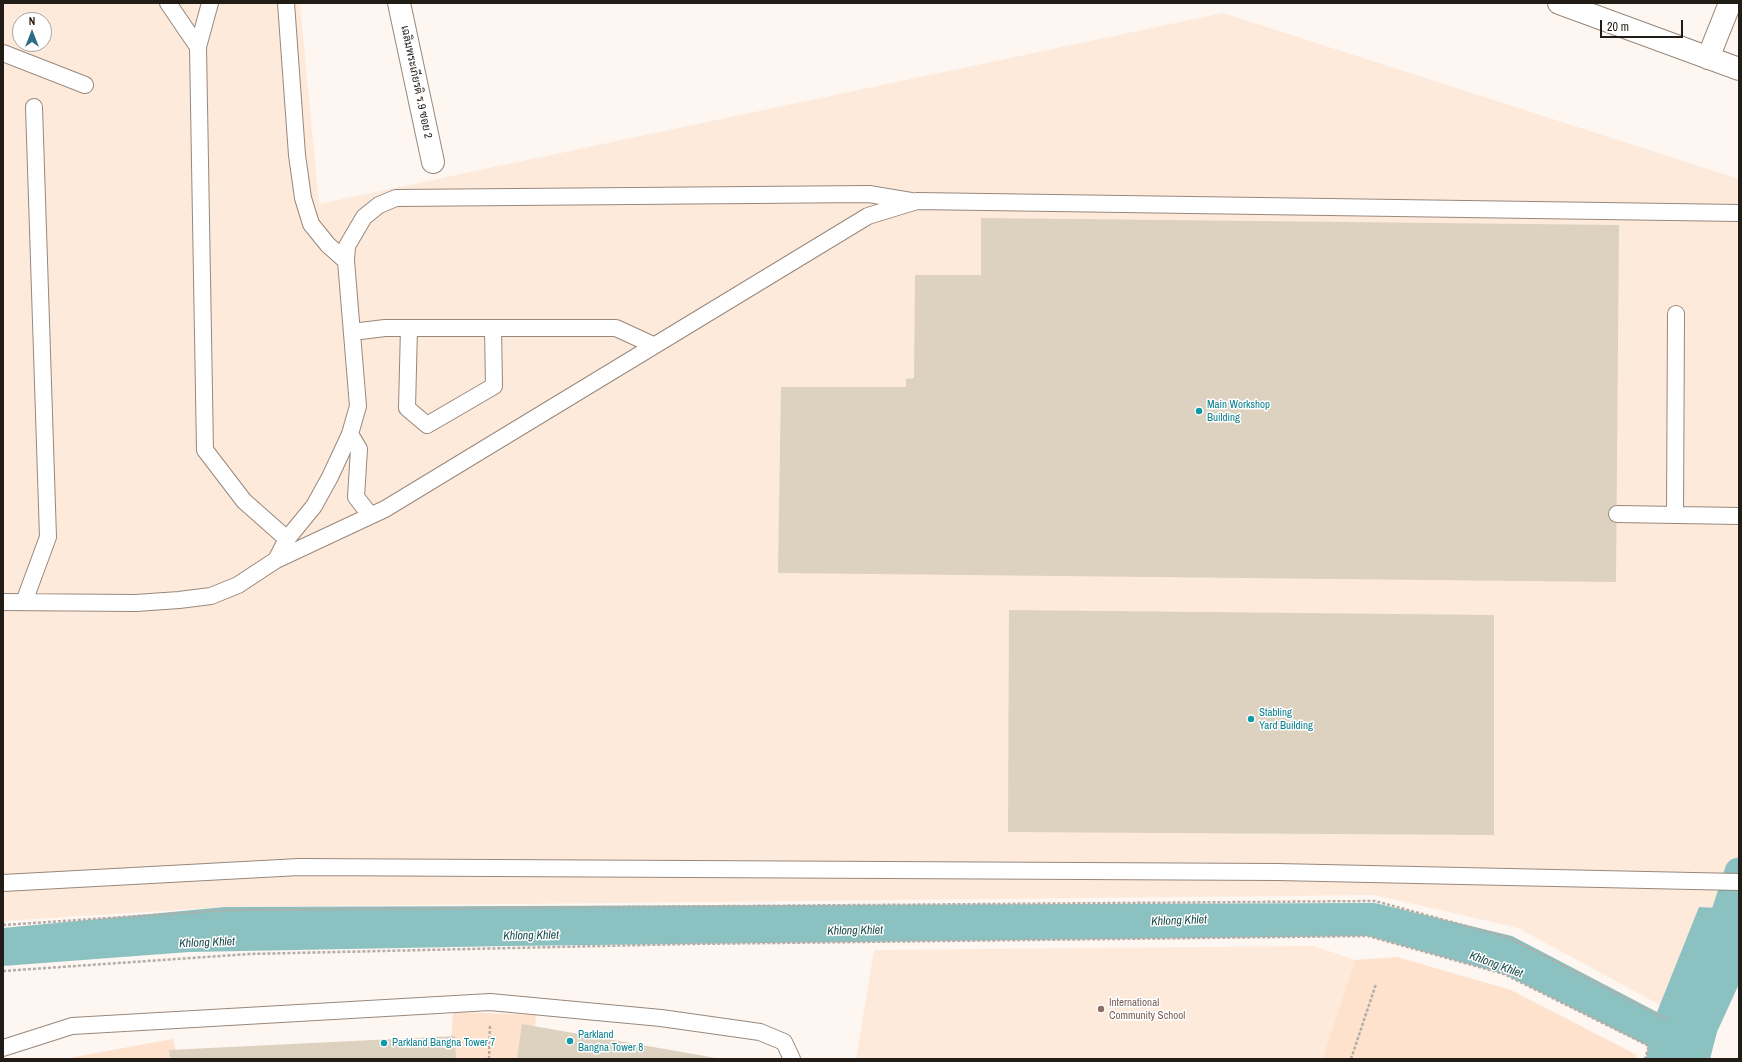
<!DOCTYPE html>
<meta charset="utf-8">
<style>
body{margin:0}
#map{position:relative;width:1742px;height:1062px;overflow:hidden;background:#fdf6f1;font-family:"Archivo Narrow",sans-serif}
canvas{display:block}
.frame{position:absolute;inset:0;border:4px solid #221c17;pointer-events:none}
.north{position:absolute;left:12px;top:12px;width:40px;height:40px;box-sizing:border-box;background:#fff;border:1px solid #a7a4a2;border-radius:50%;rotate:0deg;font-size:11px;font-weight:700;line-height:16px;text-align:center;color:#221c17}
.north::after{content:'';display:block;margin:auto;width:14px;height:18px;background:#2d6f81;clip-path:polygon(50% 0,100% 100%,50% 72%,0 100%)}
.scale{position:absolute;left:1600px;top:20px;width:83px;height:18px;box-sizing:border-box;border:2px solid #221c17;border-top:0;padding-left:5px;font-size:12px;line-height:14px;white-space:nowrap;color:#221c17;-webkit-text-stroke:3px #fff;paint-order:stroke}
</style>
<div id="map">
<canvas width="1742" height="1062"></canvas>
<div class="frame"></div>
<div class="north">N</div>
<div class="scale">20 m</div>
</div>
<script>
const g = document.querySelector('canvas').getContext('2d');
g.lineJoin = 'round';
function paint(path, color) { g.fillStyle = color; g.fill(path, 'evenodd'); }
const poly = rows => new Path2D(rows.map(r => 'M' + r).join(''));
function stroke(path, color, width, dash) { g.strokeStyle = color; g.lineWidth = width; g.lineCap = dash ? 'butt' : 'round'; g.setLineDash(dash || []); g.stroke(path); }
function label(font, color, halo, rows, align = 'center') {
  g.font = font + ' "Archivo Narrow",Sarabun,sans-serif'; g.lineWidth = 3; g.setLineDash([]); g.textBaseline = 'middle'; g.strokeStyle = halo; g.fillStyle = color; for (const [text, x, y, turn = 0] of rows) {
    g.save(); g.translate(x, y); g.rotate((+turn || 0) * Math.PI / 180); g.textAlign = isNaN(turn) ? turn : align; if (halo) g.strokeText(text, 0, 0); g.fillText(text, 0, 0); g.restore();
  }
}
paint(poly([
 [3,3,300,3,319,204,1223,13,1739,179,1739,909,1699,908,1660,1005,1518,928,1375,895,224,907,3,921],
 [20,20,44,20,44,44,20,44],
 [1314,946,1355,960,1322,1059,856,1059,874,950]
]), '#feeadb');
paint(poly([
 [1397,957,1511,990,1637,1055,1636,1059,1322,1059,1355,960],
 [453,1012,536,1015,533,1059,450,1059],
 [173,1039,178,1059,63,1059]
]), '#fee2cd');
paint(poly([
 [1375,903,1512,936,1657,1012,1699,907,1739,909,1739,984,1717,1032,1710,1059,1646,1059,1648,1046,1504,974,1368,936,508,946,189,952,3,966,3,928,224,907]
]), '#8bc1c1');
stroke(poly([
 [1715,947,1739,872]
]), '#8bc1c1', 29);
paint(poly([
 [981,218,1619,225,1616,582,778,573,781,387,906,387,906,379,914,378,915,275,981,275],
 [1009,610,1494,615,1494,835,1008,832],
 [522,1024,716,1058,716,1059,517,1059],
 [455,1036,456,1059,170,1059,169,1050]
]), '#ddd1c0');
const service = poly([
 [168,3,198,47,205,450,244,501,287,539],
 [286,3,297,155,303,198,311,224,328,245,346,261],
 [198,47,210,3],
 [3,53,85,85],
 [409,328,407,408,427,425,494,386,493,328],
 [352,332,385,328,616,328,653,345],
 [350,434,359,449,356,497,370,515],
 [1617,514,1739,516],
 [1675,515,1676,314],
 [276,560,287,539,314,506,330,477,350,434,358,406,346,261,347,246,364,217,379,205,396,198,869,194,911,201],
 [3,602,136,603,179,600,211,596,238,585,276,560,385,509,868,216,917,201,1739,213],
 [24,602,48,537,34,107],
 [3,883,299,867,1277,872,1739,882],
 [3,1048,72,1026,490,1002,661,1018,760,1032,784,1042,792,1059]
]);
const minor = poly([
 [399,3,433,162],
 [1559,3,1739,69],
 [1708,58,1730,3]
]);
stroke(service, '#98887c', 18);
stroke(minor, '#98887c', 24);
stroke(poly([
 [3,925,228,910,1375,901,1510,938,1666,1019],
 [3,971,249,954,688,944,1368,936,1504,974,1649,1046,1645,1059],
 [489,1059,490,1024],
 [1351,1059,1376,984]
]), '#b3aca7', 2.5, [3, 2]);
stroke(service, '#fff', 16);
stroke(minor, '#fff', 22);
for (const [x, y, r, color] of [
 [1199,411,4,"#0f9aa8"],
 [1251,719,4,"#0f9aa8"],
 [1101,1009,4,"#8d6e63"],
 [570,1041,4,"#0f9aa8"],
 [384,1043,4,"#0f9aa8"]
]) { const dot = new Path2D(); dot.arc(x, y, r, 0, 2 * Math.PI); g.fillStyle = color; g.fill(dot); stroke(dot, '#fff', 1.5); }
label('11px', '#221c17', '#fff', [
 ["เฉลิมพระเกียรติ ร.9 ซอย 2",416,82,78]
]);
label('11px', '#0d838f', '#fff', [
 ["Main Workshop",1207,405],
 ["Building",1207,418],
 ["Stabling",1259,713],
 ["Yard Building",1259,726],
 ["Parkland",578,1035],
 ["Bangna Tower 8",578,1048],
 ["Parkland Bangna Tower 7",392,1043]
], 'left');
label('11px', '#785e54', '#fff', [
 ["International",1109,1003],
 ["Community School",1109,1016]
], 'left');
label('italic 12px', '#1a4a4b', '#fff', [
 ["Khlong Khlet",1179,921,-2],
 ["Khlong Khlet",855,931,-1],
 ["Khlong Khlet",531,936,-1],
 ["Khlong Khlet",207,943,-2],
 ["Khlong Khlet",1496,965,20]
]);
</script>
